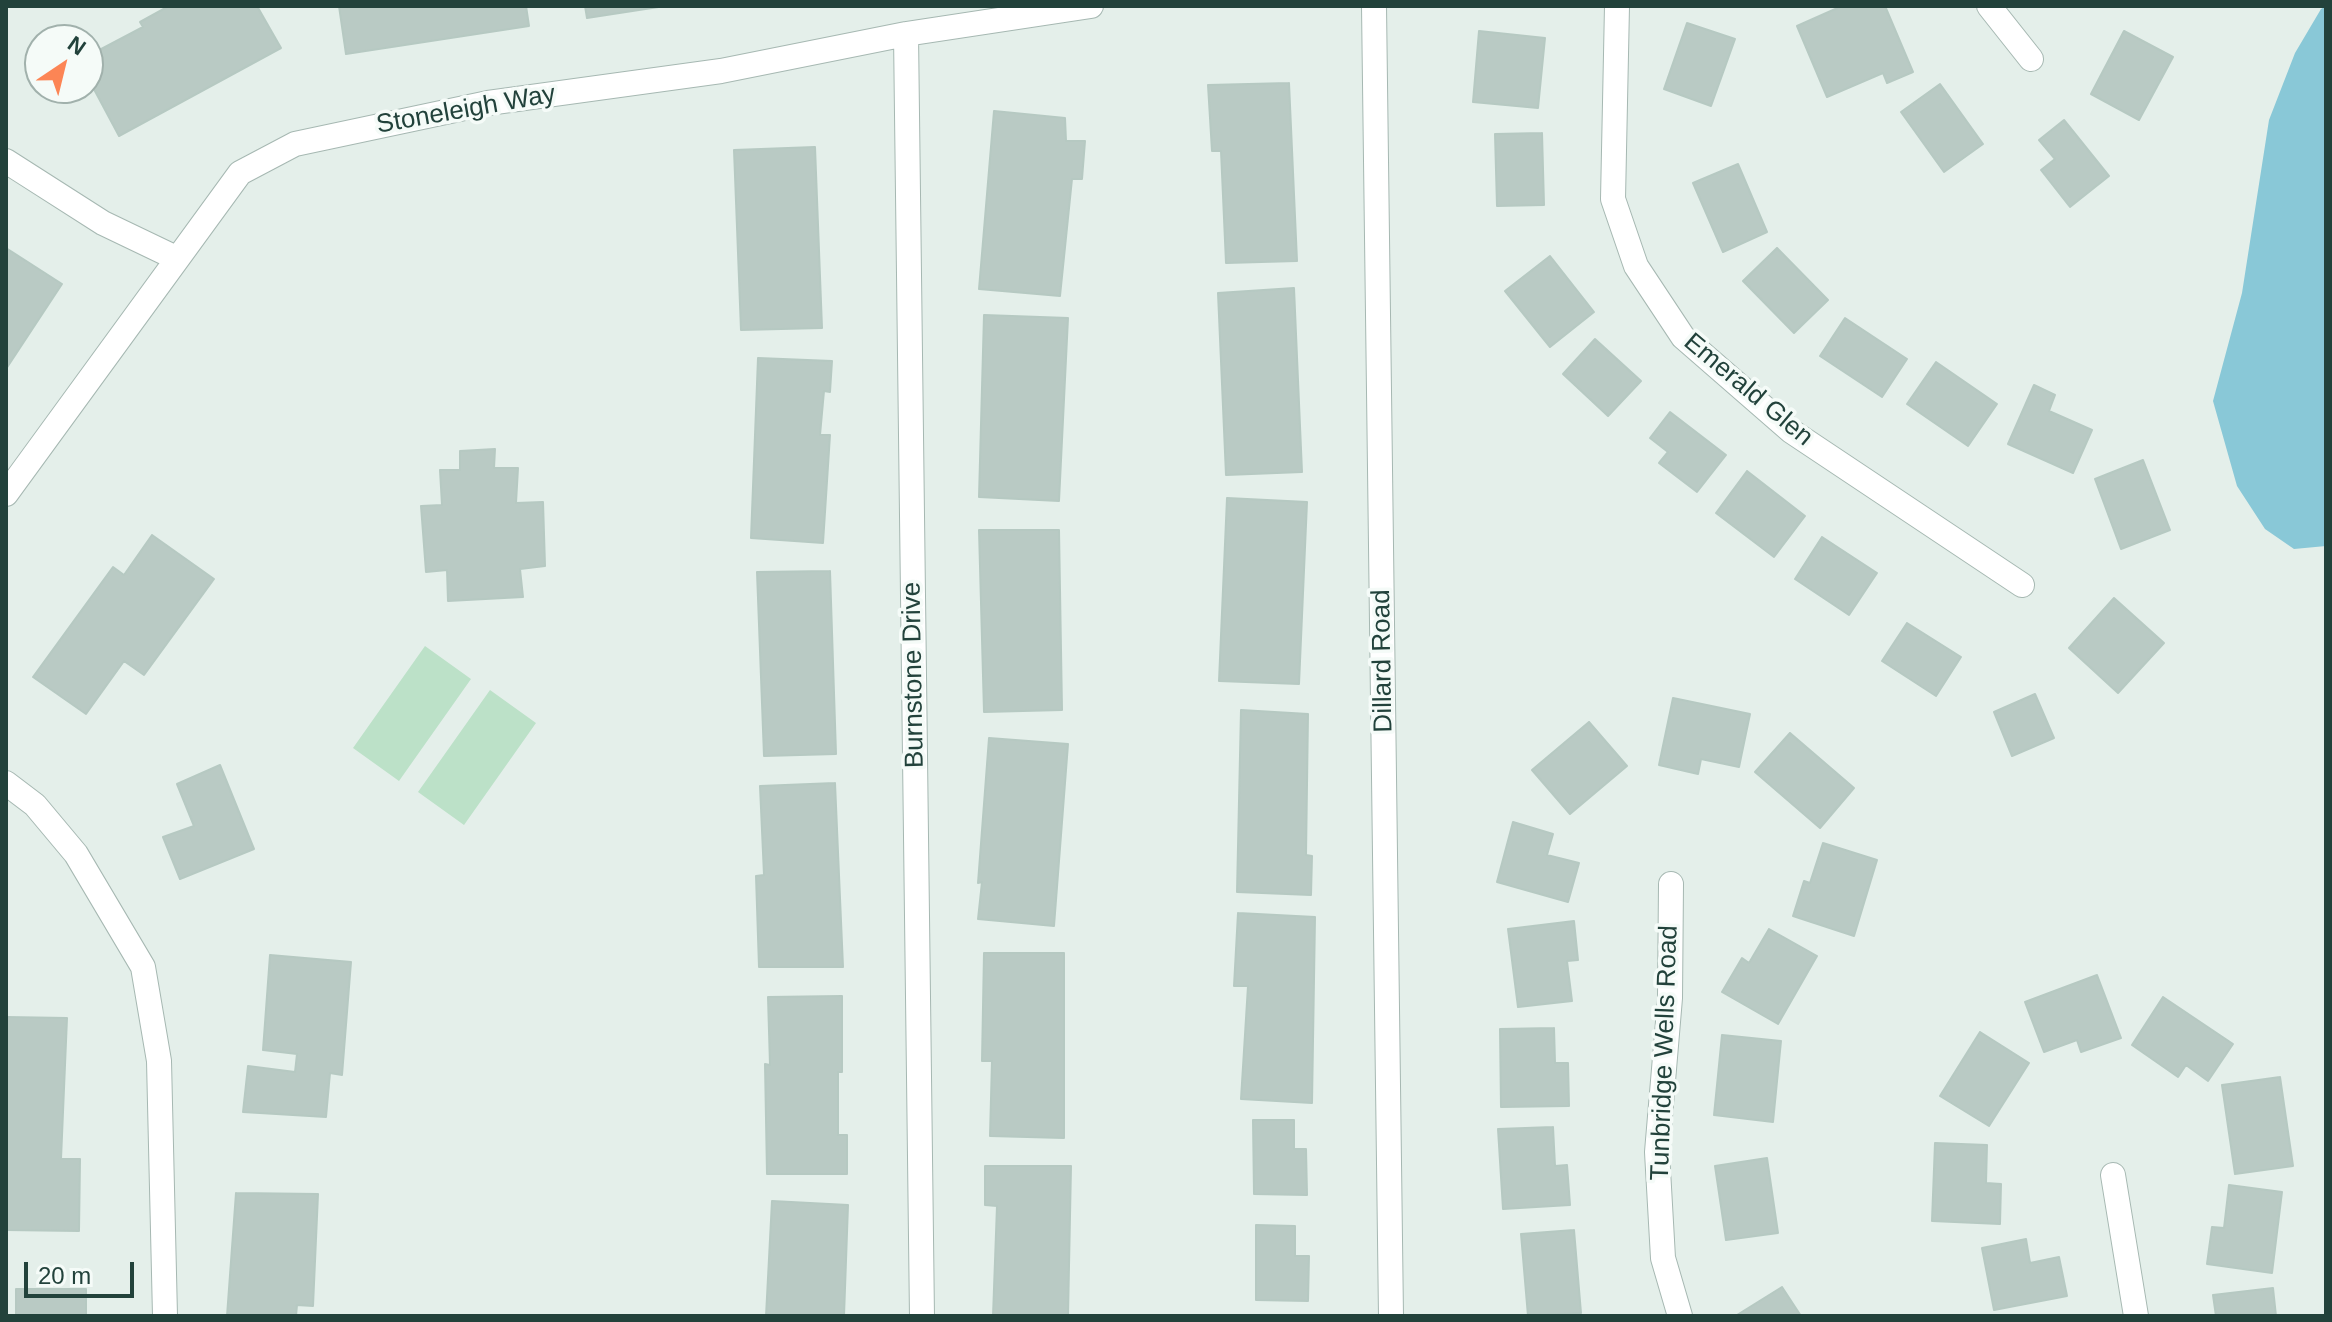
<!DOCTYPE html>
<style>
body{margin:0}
#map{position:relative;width:2332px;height:1322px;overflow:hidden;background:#e4efea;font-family:Arial,sans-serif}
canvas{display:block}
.frame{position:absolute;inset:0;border:8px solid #22423b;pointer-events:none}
.north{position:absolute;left:24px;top:24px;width:80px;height:80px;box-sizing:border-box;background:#f5fbf8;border:2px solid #a1b1ac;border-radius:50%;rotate:35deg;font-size:22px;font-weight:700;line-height:32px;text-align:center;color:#22423b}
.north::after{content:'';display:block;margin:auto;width:28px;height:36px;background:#fc8555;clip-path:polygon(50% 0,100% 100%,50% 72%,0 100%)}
.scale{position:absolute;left:24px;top:1262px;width:110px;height:36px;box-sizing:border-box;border:4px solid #22423b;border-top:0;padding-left:10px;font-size:24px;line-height:28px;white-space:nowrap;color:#22423b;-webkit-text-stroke:6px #f5fbf8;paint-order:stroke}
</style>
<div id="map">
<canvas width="2332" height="1322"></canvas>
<div class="frame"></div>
<div class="north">N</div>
<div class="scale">20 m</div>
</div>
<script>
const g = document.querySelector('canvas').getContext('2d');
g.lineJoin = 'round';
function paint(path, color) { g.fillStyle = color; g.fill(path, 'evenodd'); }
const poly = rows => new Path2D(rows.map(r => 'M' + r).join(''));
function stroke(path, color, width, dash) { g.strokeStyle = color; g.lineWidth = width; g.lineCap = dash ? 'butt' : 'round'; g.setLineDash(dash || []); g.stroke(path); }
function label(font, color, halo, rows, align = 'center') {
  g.font = font + ' Arial,sans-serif'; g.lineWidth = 7; g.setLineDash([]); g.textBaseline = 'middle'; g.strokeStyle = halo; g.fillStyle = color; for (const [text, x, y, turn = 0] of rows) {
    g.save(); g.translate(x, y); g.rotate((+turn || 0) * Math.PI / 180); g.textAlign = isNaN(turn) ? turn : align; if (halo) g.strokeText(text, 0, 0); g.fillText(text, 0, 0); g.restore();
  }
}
paint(poly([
 [425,646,471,679,399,781,353,748],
 [490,690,536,723,464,825,418,792]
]), '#bce1c8');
paint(poly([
 [2326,6,2326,546,2294,549,2265,529,2237,486,2213,401,2242,293,2269,120,2295,53,2321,9]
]), '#89c8d7');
const building = poly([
 [169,6,257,6,281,48,119,136,88,78,88,56,143,27,140,22,169,6],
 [339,6,526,6,529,26,346,54,339,6],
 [585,6,665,6,587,18,585,6],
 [1842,6,1885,6,1913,72,1887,83,1883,73,1827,97,1797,26,1842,6],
 [1687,23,1735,39,1711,106,1664,89,1687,23],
 [1479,31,1545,38,1538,108,1473,102,1479,31],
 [2124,31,2173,57,2139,120,2091,94,2124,31],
 [1289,83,1297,261,1226,263,1221,151,1212,151,1208,85,1289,83],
 [1940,84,1983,144,1944,172,1901,112,1940,84],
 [994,111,1065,118,1066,141,1085,141,1082,179,1072,179,1060,296,979,289,994,111],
 [2064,120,2109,176,2070,207,2041,170,2055,159,2039,140,2064,120],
 [1542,133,1544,205,1497,206,1495,134,1542,133],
 [815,147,822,328,741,330,734,150,815,147],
 [1738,164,1767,232,1723,252,1693,183,1738,164],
 [6,248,62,284,6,369,6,248],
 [1777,248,1828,300,1794,333,1743,281,1777,248],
 [1550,256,1594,312,1550,347,1505,291,1550,256],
 [1294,288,1302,472,1226,475,1218,293,1294,288],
 [984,315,1068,318,1059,501,979,497,984,315],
 [1845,318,1907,359,1882,397,1820,356,1845,318],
 [1595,339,1641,381,1608,416,1563,374,1595,339],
 [758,358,832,361,830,392,824,391,820,435,830,435,823,543,751,538,758,358],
 [1936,362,1997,404,1968,446,1907,404,1936,362],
 [2034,385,2055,395,2049,411,2092,430,2073,473,2008,444,2034,385],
 [1670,412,1726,455,1697,492,1659,463,1668,452,1650,438,1670,412],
 [495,449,494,468,518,468,516,503,543,502,545,566,520,569,523,597,448,601,447,570,426,572,421,506,442,505,440,470,460,470,460,451,495,449],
 [2143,460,2170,530,2121,549,2095,479,2143,460],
 [1747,471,1805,516,1774,557,1716,513,1747,471],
 [1227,498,1307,502,1299,684,1219,681,1227,498],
 [979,530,1059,530,1062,710,984,712,979,530],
 [152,535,214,579,144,675,124,661,86,714,33,677,113,567,124,575,152,535],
 [1822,537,1877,573,1849,615,1795,579,1822,537],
 [830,571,836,754,764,756,757,572,830,571],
 [2114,598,2164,643,2118,693,2069,648,2114,598],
 [1907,623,1961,657,1936,696,1882,661,1907,623],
 [2035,694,2054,738,2012,756,1994,712,2035,694],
 [1673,698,1750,714,1739,767,1701,759,1698,774,1659,765,1673,698],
 [1241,710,1308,714,1306,855,1312,856,1311,895,1237,892,1241,710],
 [1589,722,1627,766,1570,814,1532,770,1589,722],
 [1790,733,1854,788,1820,828,1755,772,1790,733],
 [989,738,1068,744,1054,926,978,919,982,882,978,883,989,738],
 [220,765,254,849,180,879,163,837,194,826,177,784,220,765],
 [835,783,843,967,759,967,756,876,764,875,760,786,835,783],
 [1513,822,1553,834,1547,855,1579,863,1568,902,1497,882,1513,822],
 [1823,843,1877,860,1854,936,1793,916,1804,881,1810,883,1823,843],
 [1238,913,1315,917,1312,1103,1241,1099,1248,986,1234,986,1238,913],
 [1574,921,1578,960,1567,961,1572,1001,1518,1007,1508,929,1574,921],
 [1769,929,1817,956,1778,1024,1722,992,1742,958,1749,963,1769,929],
 [984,953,1064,953,1064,1138,990,1136,992,1061,982,1061,984,953],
 [270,955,351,962,342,1075,330,1073,326,1117,243,1112,248,1066,295,1072,297,1054,263,1050,270,955],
 [2097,975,2121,1038,2081,1052,2077,1040,2044,1052,2025,1002,2097,975],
 [842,996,842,1072,838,1072,838,1135,847,1135,847,1174,767,1174,765,1064,770,1065,768,997,842,996],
 [2163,997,2233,1044,2208,1081,2186,1065,2178,1077,2132,1045,2163,997],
 [6,1017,67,1018,61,1159,80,1159,79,1231,6,1230,6,1017],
 [1554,1028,1555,1063,1568,1063,1569,1106,1501,1107,1500,1029,1554,1028],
 [1980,1032,2029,1063,1989,1126,1940,1096,1980,1032],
 [1722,1035,1781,1041,1773,1122,1714,1115,1722,1035],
 [2280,1077,2293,1166,2235,1174,2222,1085,2280,1077],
 [1253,1120,1294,1120,1294,1149,1306,1149,1307,1195,1254,1194,1253,1120],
 [1553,1127,1555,1166,1567,1165,1570,1205,1503,1209,1498,1129,1553,1127],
 [1935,1143,1987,1145,1986,1183,2001,1184,2000,1224,1932,1221,1935,1143],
 [1767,1158,1778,1233,1726,1240,1715,1166,1767,1158],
 [985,1166,1071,1166,1068,1316,993,1316,997,1206,985,1205,985,1166],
 [2229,1185,2282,1192,2272,1273,2207,1264,2212,1227,2224,1228,2229,1185],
 [236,1193,318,1194,313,1306,297,1305,296,1316,227,1316,236,1193],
 [772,1201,848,1205,844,1316,766,1316,772,1201],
 [1256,1225,1295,1226,1295,1256,1309,1256,1308,1301,1256,1300,1256,1225],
 [1574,1230,1581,1313,1528,1316,1521,1234,1574,1230],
 [2026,1239,2030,1263,2059,1257,2067,1296,1994,1310,1982,1248,2026,1239],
 [1782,1287,1801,1316,1738,1316,1737,1315,1782,1287],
 [2273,1288,2276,1316,2216,1316,2213,1295,2273,1288],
 [16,1289,86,1289,86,1316,16,1316,16,1289]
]);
paint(building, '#b9cac4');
stroke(building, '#b6c9c2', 2);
const street = poly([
 [1374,6,1391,1316],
 [1617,6,1613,199,1636,266,1683,337,1791,431,2022,585],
 [1989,6,2031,59],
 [906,34,922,1316],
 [6,161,103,223,176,258],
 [6,494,240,173,295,144,488,103,721,71,906,34,1091,6],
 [6,783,35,805,76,854,143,967,159,1061,165,1316],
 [1671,884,1670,998,1657,1152,1663,1258,1680,1316],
 [2113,1175,2136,1316]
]);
stroke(street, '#a6b8b2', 26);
stroke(street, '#fff', 24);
label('26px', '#22423b', '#f5fbf8', [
 ["Stoneleigh Way",466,110,-10],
 ["Emerald Glen",1748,390,40],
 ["Dillard Road",1383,661,-91],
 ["Burnstone Drive",914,675,-91],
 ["Tunbridge Wells Road",1665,1053,-88]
]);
</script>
